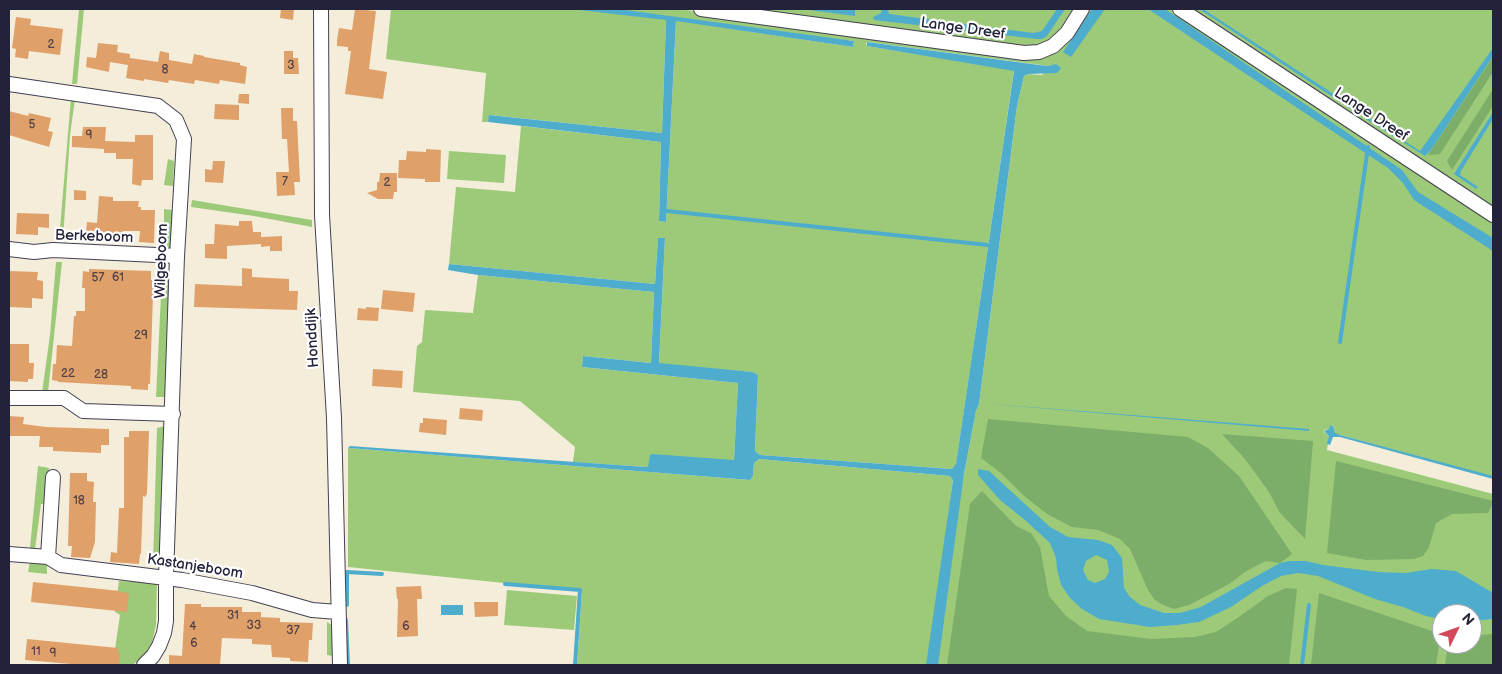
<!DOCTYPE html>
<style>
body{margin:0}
#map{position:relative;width:1502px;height:674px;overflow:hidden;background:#f4edda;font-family:"Balsamiq Sans",sans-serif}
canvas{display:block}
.frame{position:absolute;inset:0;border:10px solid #22223b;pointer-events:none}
.north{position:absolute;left:1432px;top:604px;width:50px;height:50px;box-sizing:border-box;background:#fff;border:1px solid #a7a7b1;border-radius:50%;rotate:48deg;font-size:14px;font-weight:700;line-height:20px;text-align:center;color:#22223b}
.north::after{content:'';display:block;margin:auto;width:18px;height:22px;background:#d1495b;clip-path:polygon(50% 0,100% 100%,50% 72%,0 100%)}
</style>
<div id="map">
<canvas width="1502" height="674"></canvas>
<div class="frame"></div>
<div class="north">N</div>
</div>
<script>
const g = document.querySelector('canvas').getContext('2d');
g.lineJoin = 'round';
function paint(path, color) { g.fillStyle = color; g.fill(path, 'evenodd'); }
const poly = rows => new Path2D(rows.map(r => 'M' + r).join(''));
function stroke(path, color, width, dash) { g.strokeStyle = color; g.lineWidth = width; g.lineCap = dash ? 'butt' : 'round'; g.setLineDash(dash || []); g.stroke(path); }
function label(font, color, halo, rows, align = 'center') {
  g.font = font + ' "Balsamiq Sans",sans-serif'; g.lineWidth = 4.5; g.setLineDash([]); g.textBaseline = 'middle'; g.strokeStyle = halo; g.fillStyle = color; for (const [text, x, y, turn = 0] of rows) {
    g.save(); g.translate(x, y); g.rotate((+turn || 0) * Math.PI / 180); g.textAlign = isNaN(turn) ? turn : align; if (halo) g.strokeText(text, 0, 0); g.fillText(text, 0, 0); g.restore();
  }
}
paint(poly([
 [79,9,84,9,77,84,72,84],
 [391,9,679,9,869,36,1024,61,1041,58,1088,9,1170,9,1493,220,1493,477,1340,435,1335,434,1333,426,1331,425,1329,429,1324,430,1324,432,1329,436,1327,450,1493,494,1493,665,932,665,964,474,976,411,979,404,1017,106,1024,76,1028,74,1042,75,1049,66,868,42,866,43,867,46,1014,70,956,465,952,469,760,455,755,451,758,375,753,372,659,364,665,238,658,238,655,284,449,264,456,187,515,192,521,126,661,142,659,221,666,222,676,21,666,20,662,133,490,115,488,122,482,122,486,73,386,59],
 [699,24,854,41,853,47],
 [1442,614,1472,614,1472,644,1442,644],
 [723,9,1073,9,1059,31,1050,39,1033,48],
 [1187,9,1493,9,1493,218],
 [71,98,75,99,70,135,63,239,59,240],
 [449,151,506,155,504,183,447,179],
 [168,159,174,161,173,186,164,185],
 [192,200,312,220,312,227,254,216,191,207],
 [164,209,172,210,174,249,164,249],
 [56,262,62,262,48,392,42,393,50,335],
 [162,275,171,275,167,397,156,397],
 [478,275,654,292,651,363,583,356,582,367,738,383,734,460,649,465,648,467,646,467,573,462,575,447,520,401,413,392,417,346,422,342,425,310,473,313],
 [165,426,160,565,153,564,157,428],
 [348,448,750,480,753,476,754,463,759,459,950,476,953,479,929,665,577,665,582,591,348,567],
 [38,466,49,468,46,504,41,504,35,549,30,548],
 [30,562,47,563,47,574,28,572],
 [119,581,157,583,156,625,152,643,144,655,133,665,110,665,111,652,115,649,120,615,115,612],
 [507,590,577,596,574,630,504,625],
 [327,622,333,626,333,656,327,655]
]), '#9cca79');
paint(poly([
 [1493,57,1493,72,1440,154,1428,155],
 [1493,89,1493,106,1452,170,1447,161],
 [988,419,1188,437,1208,448,1239,476,1292,554,1280,563,1266,561,1256,566,1245,572,1229,584,1189,605,1174,609,1161,604,1154,599,1148,590,1130,549,1120,539,1098,530,1072,527,1047,514,1023,495,1002,474,981,458],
 [1222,434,1313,441,1305,539,1280,513,1269,492,1245,459],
 [1336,461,1493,501,1493,503,1488,513,1452,514,1436,523,1429,547,1423,556,1414,559,1366,560,1327,553],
 [982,491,1016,526,1031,533,1040,547,1049,596,1066,616,1087,631,1151,639,1195,637,1216,632,1236,619,1268,596,1286,588,1297,589,1289,665,947,665,970,504],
 [1319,593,1441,634,1436,665,1311,665],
 [1493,634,1493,665,1445,665,1448,644,1472,644,1472,636]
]), '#7dae69');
paint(poly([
 [571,9,618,9,854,41,853,47,676,21,666,222,659,221,661,142,488,122,489,115,662,133,666,20],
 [801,9,847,9,855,10,855,16],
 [882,9,888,9,889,14,1033,33,1042,31,1057,9,1065,9,1047,36,1042,39,1037,39,874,20,873,17,881,13],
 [1092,9,1105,9,1071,57,1063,52],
 [1148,9,1165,9,1402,170,1418,192,1493,238,1493,251,1414,200,1403,183,1388,168],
 [1199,9,1203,9,1352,106,1351,109],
 [867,42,1039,65,1049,66,1056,64,1061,68,1057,73,1028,74,1024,76,1017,106,979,404,976,411,964,474,938,665,926,665,953,480,950,476,759,459,754,463,753,476,750,480,348,448,350,446,646,467,648,467,650,455,652,454,734,460,738,383,582,367,583,356,651,363,654,292,478,275,448,270,449,264,655,284,658,238,665,238,659,363,753,372,758,375,755,451,760,455,952,469,956,464,1014,71,867,46],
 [1493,48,1493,56,1431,150,1425,156,1363,117,1364,115,1420,151],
 [1493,112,1493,119,1461,171,1460,175,1478,187,1476,189,1454,174],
 [991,404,992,404,1309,429,1309,431],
 [1330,425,1333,426,1335,433,1340,435,1493,476,1493,479,1340,437,1333,437,1330,445,1327,444,1329,436,1324,431,1329,429],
 [978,469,989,471,1050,527,1068,537,1098,540,1112,545,1122,558,1124,588,1130,597,1140,605,1164,613,1180,613,1201,607,1280,563,1290,561,1306,561,1323,565,1378,572,1406,573,1431,569,1456,571,1493,593,1493,619,1472,621,1472,614,1442,614,1442,619,1426,616,1403,607,1375,599,1318,576,1298,573,1281,576,1262,586,1231,607,1199,622,1177,625,1150,627,1099,619,1082,609,1070,598,1061,585,1057,569,1056,558,1050,543,1025,520,1000,500,978,475],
 [1096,555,1107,560,1109,572,1105,579,1095,583,1088,580,1083,570,1086,561],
 [441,605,463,605,463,615,441,615]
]), '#4eadcd');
stroke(poly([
 [667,211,988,245],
 [1340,342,1368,147],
 [505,584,580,590,575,665],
 [347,605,347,572,382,574],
 [346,620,348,665],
 [1302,665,1309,605]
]), '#4eadcd', 4);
paint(poly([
 [281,9,294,9,293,20,280,18],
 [355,9,376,11,369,69,387,72,383,99,345,94,351,51,348,51,348,47,337,46,337,40,339,28,352,30],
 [16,17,31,19,30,25,63,29,60,55,29,51,28,59,15,57,16,49,12,48],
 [98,43,118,45,117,52,130,54,130,58,158,62,160,51,169,53,169,60,192,64,194,54,204,56,204,57,240,63,240,65,247,67,245,84,220,80,219,84,195,80,194,84,169,80,168,83,144,79,144,81,126,78,128,65,110,62,109,72,86,67,87,57,96,58],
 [284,51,293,51,293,58,298,58,299,74,284,74],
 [239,94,249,94,249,104,238,103],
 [215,104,239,105,239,120,214,119],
 [281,108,293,108,293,121,297,121,300,182,294,182,295,195,277,196,276,172,289,172,287,139,282,139],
 [9,111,28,116,29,113,51,118,48,131,53,132,49,147,9,135],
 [83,127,106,127,105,141,135,142,135,135,153,135,153,180,142,180,141,186,132,184,133,159,116,159,116,153,104,153,104,149,72,147,72,136,82,136],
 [426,149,441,150,440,182,425,182,425,179,398,178,399,160,406,160,407,151,426,152],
 [213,161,225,161,223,183,205,182,205,169,212,170],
 [380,173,397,173,397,192,394,192,393,199,378,199,367,193,377,190,377,182,379,182],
 [74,190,86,191,86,200,74,200],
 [99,196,113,197,113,201,139,201,138,207,141,207,141,210,155,210,154,243,139,242,140,231,123,231,120,239,86,234,87,222,97,223],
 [17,213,49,214,49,228,38,227,38,235,16,234],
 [239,221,252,221,253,232,261,232,261,237,282,236,282,251,270,251,270,246,261,247,261,244,227,246,227,259,205,258,205,244,214,244,215,224,239,226],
 [242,268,252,269,252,277,289,279,289,291,298,291,297,310,194,307,195,284,242,286],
 [89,269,151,271,151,280,157,280,157,295,153,295,150,384,148,384,148,390,131,389,131,386,58,382,58,381,52,380,53,364,56,364,57,345,72,346,74,316,76,316,76,311,85,311,85,288,82,288,83,271,89,272],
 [9,271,38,272,37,280,43,281,43,299,32,298,32,308,9,307],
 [383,290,415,293,413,312,381,309],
 [366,307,379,308,378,321,357,320,358,308,366,309],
 [9,344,29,344,29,363,34,363,33,379,28,379,28,382,9,381],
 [373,369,403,371,402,388,372,386],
 [460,408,483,410,482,421,459,419],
 [9,416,24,417,23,424,46,427,109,429,109,445,101,445,101,453,53,451,53,447,39,447,40,436,9,436],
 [423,418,447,420,446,435,419,432,420,423,423,423],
 [129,431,149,431,147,494,145,497,143,496,141,554,140,554,139,564,110,562,111,552,117,553,119,508,124,508,124,437,129,437],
 [70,473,87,473,87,481,94,482,93,502,96,502,95,542,90,558,71,557,72,546,68,546],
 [33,582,120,591,120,592,129,593,127,612,31,602],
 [421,586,422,599,417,599,418,636,397,637,398,599,397,599,396,587],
 [474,602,498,602,498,616,475,617],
 [185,604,201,604,201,607,242,607,242,612,261,612,261,617,280,618,280,622,313,623,312,640,309,640,308,662,290,661,290,658,272,657,271,645,252,644,252,639,222,638,220,665,169,665,169,655,182,656],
 [27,639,118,648,118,653,120,653,119,665,82,665,25,660]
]), '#e0a069');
const minor = poly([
 [321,9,322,215,334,418,340,665],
 [701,9,1024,53,1039,52,1053,46,1067,33,1082,9],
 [1180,9,1493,215],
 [9,84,158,106,176,120,184,139,177,256,166,578,166,621,164,633,159,646,153,656,144,665],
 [9,249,34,252,53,250,177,256],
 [9,398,64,398,83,411,173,414],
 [9,554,48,557,61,565,182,580,252,593,312,610,338,612],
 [48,557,53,477]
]);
stroke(minor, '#424053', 16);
stroke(minor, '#fff', 14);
label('12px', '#524246', null, [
 ["2",51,45],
 ["3",291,66],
 ["8",165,70],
 ["5",32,125],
 ["9",89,136],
 ["7",285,182],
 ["2",387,183],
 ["57",98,278],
 ["61",118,278],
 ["29",141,336],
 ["22",68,374],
 ["28",101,375],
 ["18",79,501],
 ["31",233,616],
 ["33",254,626],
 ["4",193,627],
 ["6",406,627],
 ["37",293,631],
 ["6",194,644],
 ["11",36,652],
 ["9",53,654]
]);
label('15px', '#22223b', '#fff', [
 ["Lange Dreef",963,29,8],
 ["Lange Dreef",1371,115,33],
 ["Berkeboom",94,237,2],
 ["Wilgeboom",162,261,-88],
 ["Honddijk",313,338,-93],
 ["Kastanjeboom",195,567,9]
]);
</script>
